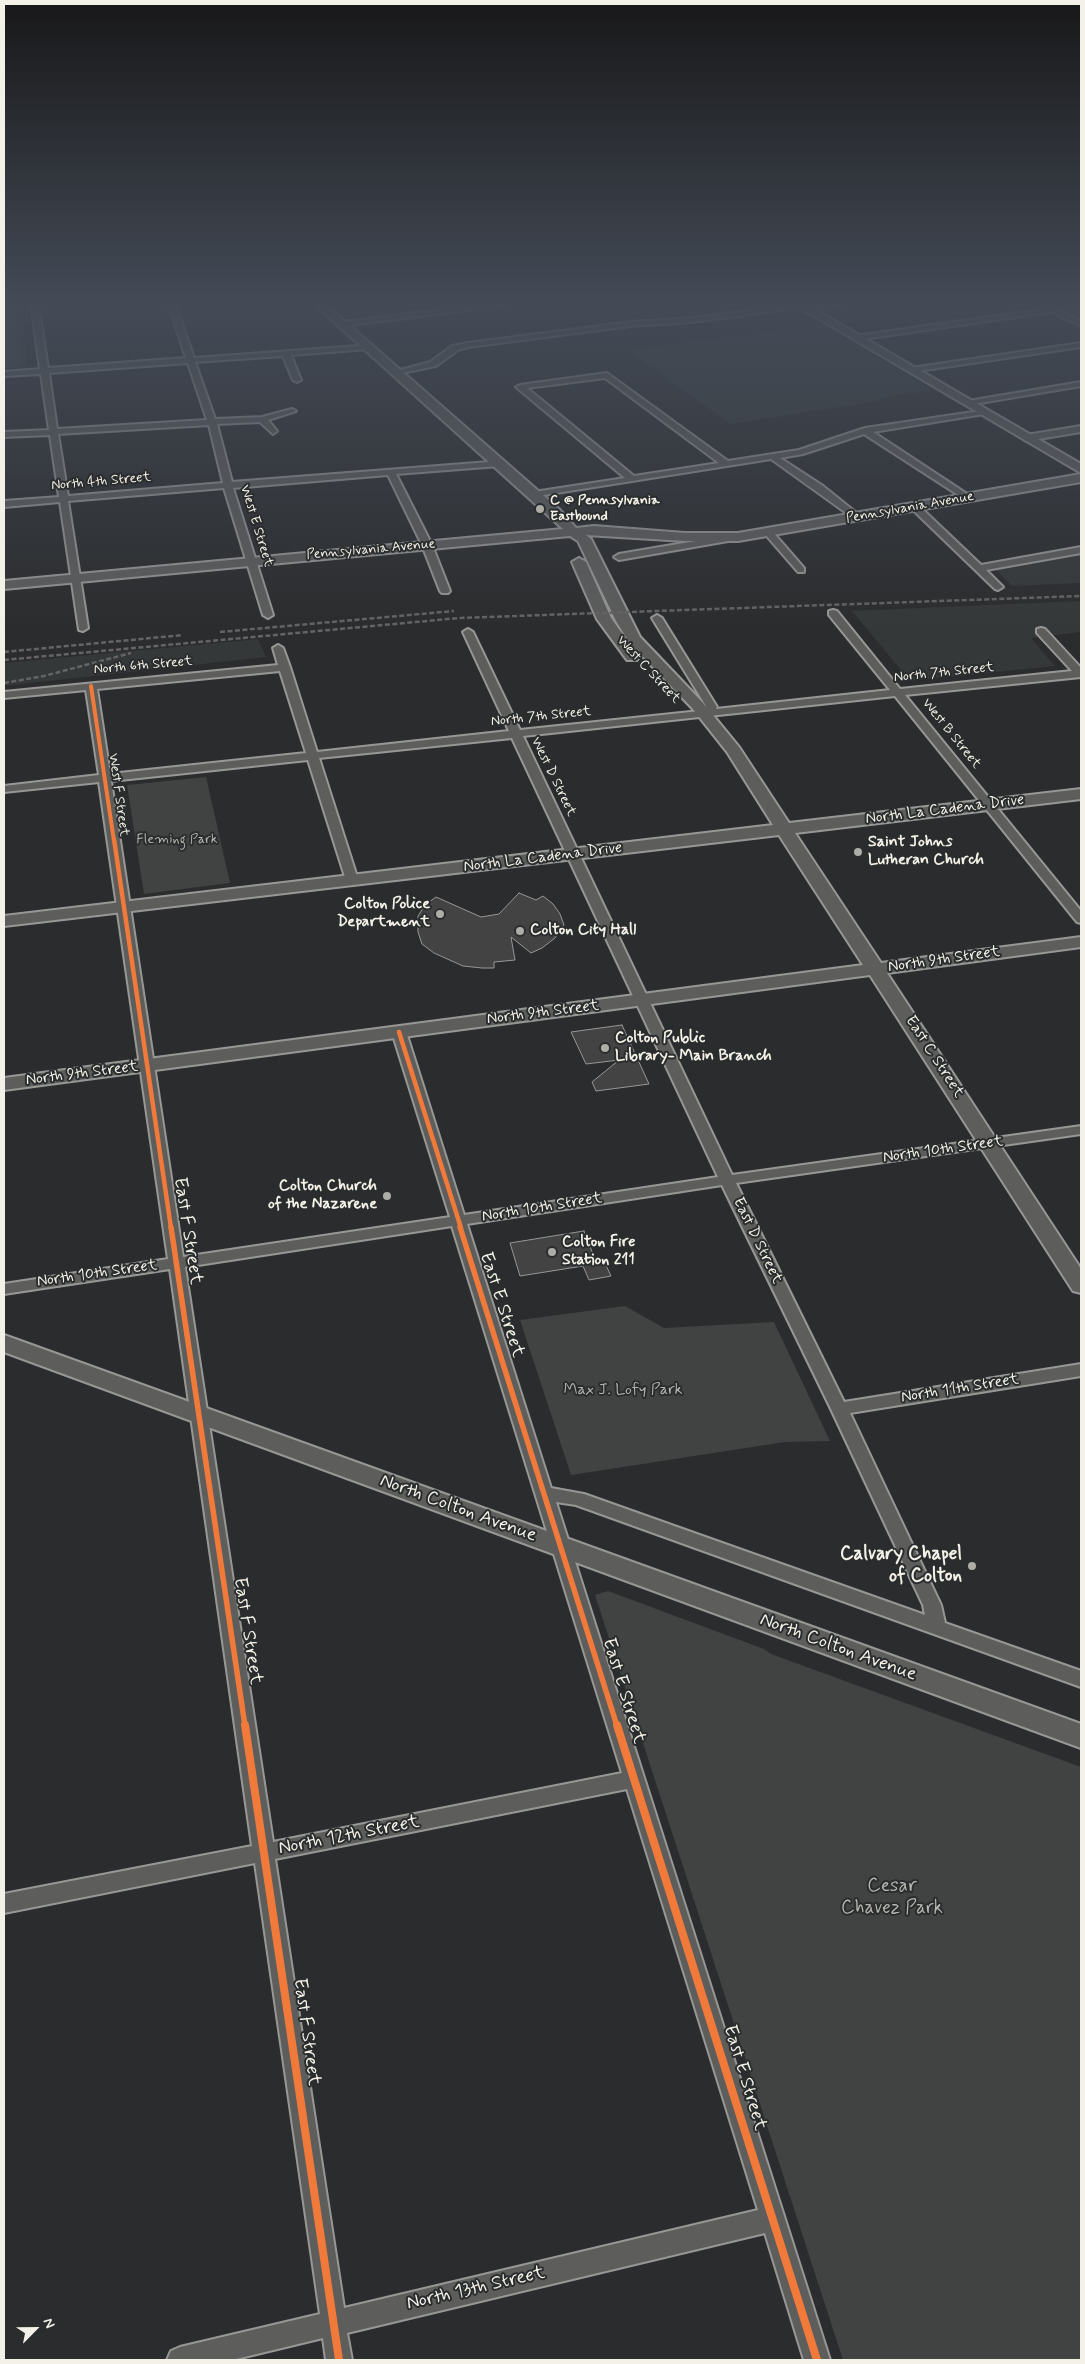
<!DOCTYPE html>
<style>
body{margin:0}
#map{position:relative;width:1085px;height:2364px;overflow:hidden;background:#2b2c2d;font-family:Mynerve,sans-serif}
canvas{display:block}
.frame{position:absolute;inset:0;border:5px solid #f4f1e8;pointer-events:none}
.north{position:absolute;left:10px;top:2304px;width:50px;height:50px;-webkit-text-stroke:4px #2a2d2e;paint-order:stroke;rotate:67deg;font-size:14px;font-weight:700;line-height:20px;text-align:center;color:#f4f1e8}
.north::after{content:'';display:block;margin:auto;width:18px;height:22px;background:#f4f1e8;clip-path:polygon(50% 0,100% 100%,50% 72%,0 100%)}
</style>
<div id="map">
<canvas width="1085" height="2364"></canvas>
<div class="frame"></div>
<div class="north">N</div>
</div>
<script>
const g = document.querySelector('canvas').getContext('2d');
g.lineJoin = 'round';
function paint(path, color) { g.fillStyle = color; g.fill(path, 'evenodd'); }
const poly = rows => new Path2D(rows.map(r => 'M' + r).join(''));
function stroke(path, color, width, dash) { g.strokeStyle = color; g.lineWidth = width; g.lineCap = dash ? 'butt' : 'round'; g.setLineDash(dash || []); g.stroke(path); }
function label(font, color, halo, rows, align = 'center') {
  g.font = font + ' Mynerve,sans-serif'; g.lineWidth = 4; g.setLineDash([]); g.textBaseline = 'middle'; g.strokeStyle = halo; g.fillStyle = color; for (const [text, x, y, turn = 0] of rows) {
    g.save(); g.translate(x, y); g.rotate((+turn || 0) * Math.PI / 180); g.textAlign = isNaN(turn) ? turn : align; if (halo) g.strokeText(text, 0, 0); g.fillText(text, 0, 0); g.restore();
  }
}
paint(poly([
 [4,303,21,303,28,368,4,370],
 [1051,303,1081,303,1081,318],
 [823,324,933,390,883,397,878,401,731,424,628,351],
 [1081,554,1081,583,1012,586,996,570],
 [1081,601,1081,632,1031,638,1055,666,910,681,852,611],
 [258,639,266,657,4,686,4,663]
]), '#353838');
paint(poly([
 [4,303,16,303,18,319,4,320],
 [4,322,17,323,21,365,15,367,4,368],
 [206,777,230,883,144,894,127,785],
 [625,1306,664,1328,774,1322,830,1441,785,1442,571,1475,520,1320],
 [608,1591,764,1649,771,1654,1081,1767,1081,2360,843,2360,595,1595]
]), '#414242');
const building = poly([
 [519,893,536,900,543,896,553,904,560,914,564,925,555,938,542,948,531,953,511,937,515,960,494,962,494,968,482,968,463,966,434,953,422,944,418,932,418,916,425,905,436,897,481,917,499,914,519,893],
 [622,1025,649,1084,596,1091,592,1082,619,1060,586,1064,571,1032,622,1025],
 [584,1231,596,1262,604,1261,611,1276,589,1280,583,1266,520,1276,510,1243,584,1231]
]);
paint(building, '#434344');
stroke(building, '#979796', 1);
const street = poly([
 [31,303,38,303,48,368,186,358,168,303,175,303,194,358,372,345,373,347,369,349,291,355,301,380,297,382,293,380,283,356,195,362,215,419,262,417,292,409,296,411,268,420,277,431,273,434,260,422,217,424,232,482,502,461,503,463,499,466,396,474,432,545,450,591,448,593,442,593,440,591,422,545,388,475,233,488,273,615,268,618,263,615,224,488,68,501,88,628,83,631,79,630,60,502,4,507,4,501,59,497,50,435,4,437,4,432,49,430,41,374,4,376,4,372,40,369,31,303],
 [188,363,207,420,57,429,49,373,188,363],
 [209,425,223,483,68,496,58,434,209,425],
 [494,303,512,303,508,305,343,326,339,324,343,322,494,303],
 [802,303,806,305,805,307,692,322,631,326,468,347,458,350,436,366,397,374,393,372,430,362,452,346,468,343,631,322,692,318,802,303],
 [838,303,855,303,806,311,802,309,838,303],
 [1045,304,1081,321,1081,326,1052,312,856,340,852,338,856,336,1045,309,1041,306,1045,304],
 [1081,343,1081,347,911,372,907,370,911,368,1081,343],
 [607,373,728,461,799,450,865,428,987,410,988,412,984,414,873,432,973,498,966,500,864,434,803,454,780,458,823,486,859,515,861,517,856,520,771,459,531,497,530,495,534,492,625,478,516,387,520,385,607,373],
 [605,378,719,463,634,476,527,388,605,378],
 [1081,382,1081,386,968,405,964,403,968,401,1081,382],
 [1081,426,1081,432,1026,441,1022,438,1026,435,1081,426],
 [912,505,918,505,981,565,1081,547,1081,553,986,570,1003,587,998,590,995,589,912,509,912,505],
 [765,530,771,530,804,568,804,572,798,572,765,534,765,530],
 [731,535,736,538,734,540,619,560,614,557,619,554,731,535],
 [833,610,837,611,900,689,1072,671,1037,633,1037,629,1041,628,1045,629,1081,668,1081,677,905,695,1081,911,1081,923,1077,922,895,696,523,736,732,1175,1081,1126,1081,1134,736,1183,844,1402,1081,1364,1081,1376,850,1413,941,1605,945,1623,1081,1671,1081,1687,576,1505,556,1502,830,2360,804,2360,765,2233,347,2333,352,2360,326,2360,323,2338,232,2360,167,2360,171,2351,180,2347,320,2314,255,1863,4,1913,4,1894,252,1846,170,1269,4,1294,4,1284,168,1259,99,782,4,792,4,786,99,775,86,690,4,698,4,692,278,665,273,648,278,645,283,648,290,667,317,752,509,731,463,632,468,629,473,632,520,730,700,711,706,706,652,618,657,615,662,618,717,707,716,709,890,690,829,615,829,611,833,610],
 [280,671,306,753,110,774,97,689,280,671],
 [512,738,718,1177,464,1215,406,1032,399,1028,392,1032,450,1217,183,1257,111,781,308,760,346,880,352,884,358,880,319,758,512,738],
 [722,1185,831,1409,923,1605,925,1615,584,1494,551,1488,467,1224,722,1185],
 [452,1226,622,1773,273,1842,185,1267,452,1226],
 [627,1789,758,2210,344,2308,275,1859,627,1789]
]);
const secondary = poly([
 [313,303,324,303,560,510,576,528,594,526,685,533,738,533,1081,474,1081,482,738,541,685,541,586,535,591,539,640,637,703,703,739,747,789,823,1081,789,1081,799,795,833,881,963,1081,937,1081,947,887,973,1081,1269,1081,1293,1073,1291,870,975,4,1090,4,1078,863,965,779,835,4,926,4,916,773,825,727,752,693,709,629,642,616,621,578,541,570,536,4,589,4,581,563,529,313,303],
 [792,303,804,303,1081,464,1081,473,792,303],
 [579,558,586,562,611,618,639,657,637,660,627,660,597,619,572,562,579,558],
 [4,1335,1081,1724,1081,1748,4,1352,4,1335]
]);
stroke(street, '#979796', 4);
stroke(secondary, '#979796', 4);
paint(street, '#5d5d5c');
paint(secondary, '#5d5d5c');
stroke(poly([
 [220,632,454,611],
 [4,652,183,635],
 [4,660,459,618,1081,596],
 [4,683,44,676,131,653]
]), '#646464', 2.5, [5, 2.5]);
stroke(poly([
 [91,686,114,841]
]), '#f17a3a', 4);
stroke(poly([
 [114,839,171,1228],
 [399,1032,461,1228]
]), '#f17a3a', 4.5);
stroke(poly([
 [171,1227,245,1726],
 [460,1227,617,1726]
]), '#f17a3a', 5.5);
stroke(poly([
 [245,1725,339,2360],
 [617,1725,817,2360]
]), '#f17a3a', 8);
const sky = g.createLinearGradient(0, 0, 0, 634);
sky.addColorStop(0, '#181819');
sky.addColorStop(0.48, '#444b57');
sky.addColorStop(1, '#444b5700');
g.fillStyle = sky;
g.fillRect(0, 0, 1085, 634);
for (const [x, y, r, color] of [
 [540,509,5,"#aeaca7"],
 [858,852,5,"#aeaca7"],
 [440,914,5,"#aeaca7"],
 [520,931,5,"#aeaca7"],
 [605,1048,5,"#aeaca7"],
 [387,1196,5,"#aeaca7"],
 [552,1252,5,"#aeaca7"],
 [972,1566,5,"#aeaca7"]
]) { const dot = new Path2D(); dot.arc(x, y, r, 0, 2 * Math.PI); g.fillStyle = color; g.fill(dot); stroke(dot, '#2a2d2e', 2); }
label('14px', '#f4f1e8', '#2a2d2e', [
 ["North 4th Street",101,482,-5],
 ["Pennsylvania Avenue",910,508,-10],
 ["West E Street",256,526,73],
 ["Pennsylvania Avenue",371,550,-5],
 ["North 6th Street",143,666,-5],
 ["West C Street",648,670,47],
 ["North 7th Street",944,673,-6],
 ["North 7th Street",541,717,-6],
 ["West B Street",951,734,51],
 ["West D Street",553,777,64],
 ["West F Street",118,795,82]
]);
label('bold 14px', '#f4f1e8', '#2a2d2e', [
 ["C @ Pennsylvania",550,501],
 ["Eastbound",550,517]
], 'left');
label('14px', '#b6b5af', '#2a2d2e', [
 ["Fleming Park",177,840]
]);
label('16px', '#f4f1e8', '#2a2d2e', [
 ["North La Cadena Drive",945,810,-7],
 ["North La Cadena Drive",543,858,-7],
 ["North 9th Street",944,960,-8],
 ["North 9th Street",543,1013,-7],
 ["East C Street",934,1057,57],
 ["North 9th Street",82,1074,-7],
 ["North 10th Street",943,1150,-8],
 ["North 10th Street",542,1208,-9],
 ["East D Street",757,1241,64],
 ["North 10th Street",97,1274,-8],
 ["North 11th Street",960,1389,-9]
]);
label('bold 16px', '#f4f1e8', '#2a2d2e', [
 ["Saint Johns",868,843],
 ["Lutheran Church",868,861],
 ["Colton Police",430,905,"right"],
 ["Department",430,923,"right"],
 ["Colton City Hall",530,931],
 ["Colton Public",615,1039],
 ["Library- Main Branch",615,1057],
 ["Colton Church",377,1187,"right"],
 ["of the Nazarene",377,1205,"right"],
 ["Colton Fire",562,1243],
 ["Station 211",562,1261]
], 'left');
label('16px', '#b6b5af', '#2a2d2e', [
 ["Max J. Lofy Park",623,1391]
]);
label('19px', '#f4f1e8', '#2a2d2e', [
 ["East F Street",187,1231,81],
 ["East E Street",501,1305,72],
 ["North Colton Avenue",458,1509,20],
 ["East F Street",247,1631,81],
 ["North Colton Avenue",838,1648,20],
 ["East E Street",623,1691,73],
 ["North 12th Street",349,1836,-11],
 ["East F Street",306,2032,82],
 ["East E Street",744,2078,73],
 ["North 13th Street",476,2289,-13]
]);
label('bold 19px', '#f4f1e8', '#2a2d2e', [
 ["Calvary Chapel",962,1555],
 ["of Colton",962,1577]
], 'right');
label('19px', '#b6b5af', '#2a2d2e', [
 ["Cesar",892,1887],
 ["Chavez Park",892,1909]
]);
</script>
